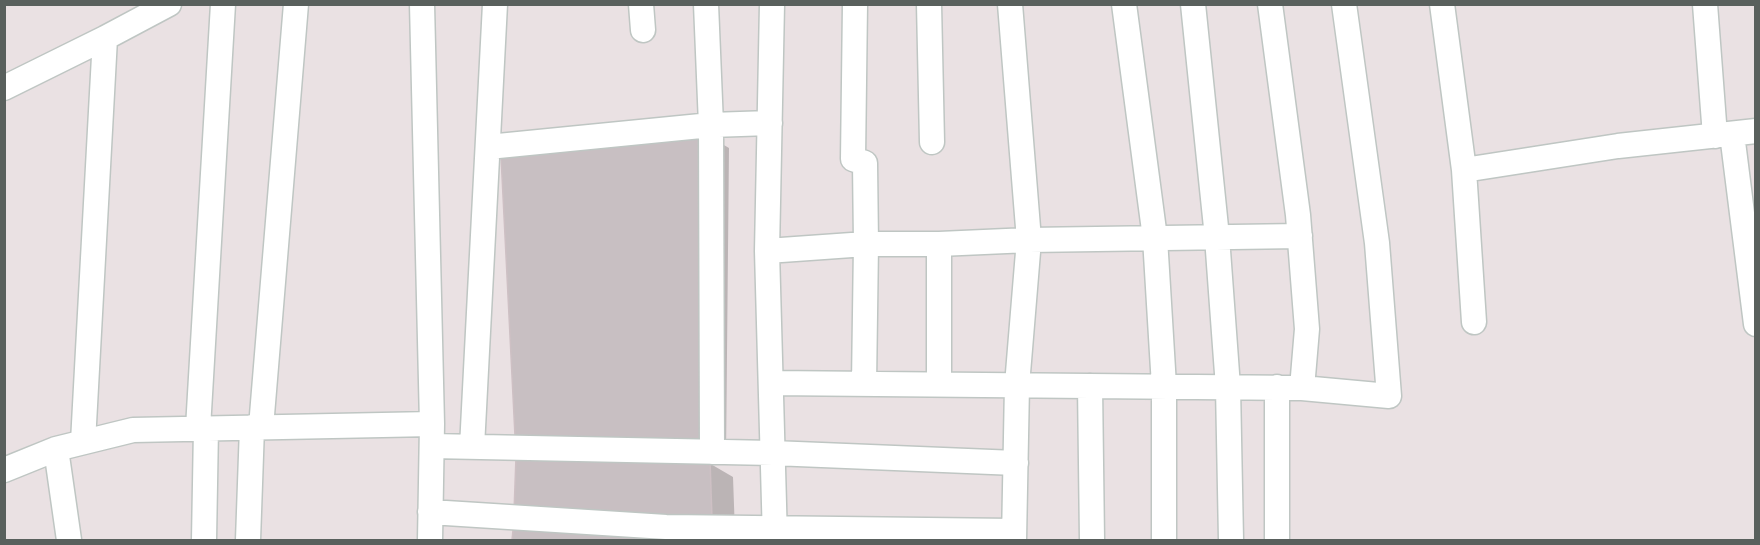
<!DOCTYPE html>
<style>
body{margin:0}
#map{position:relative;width:1760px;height:545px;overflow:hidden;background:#eae1e3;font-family:"Archivo Narrow",sans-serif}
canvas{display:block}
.frame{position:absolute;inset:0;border:6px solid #59605d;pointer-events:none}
</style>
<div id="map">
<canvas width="1760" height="545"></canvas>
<div class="frame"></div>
</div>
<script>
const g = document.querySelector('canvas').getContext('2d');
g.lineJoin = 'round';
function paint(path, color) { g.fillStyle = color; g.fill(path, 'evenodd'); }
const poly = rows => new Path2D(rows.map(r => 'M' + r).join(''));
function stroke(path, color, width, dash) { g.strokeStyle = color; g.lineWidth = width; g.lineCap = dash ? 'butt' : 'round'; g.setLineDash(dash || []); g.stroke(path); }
paint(poly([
 [705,134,729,148,726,456,540,448],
 [709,463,733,477,735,533,539,525],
 [514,532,765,536,772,540,513,540]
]), '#0003');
const building = poly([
 [706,133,703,443,515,436,501,156,706,133],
 [516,457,710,461,712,520,514,512,516,457],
 [513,530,765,535,765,540,512,540,513,530]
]);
paint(building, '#c8bfc2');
stroke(building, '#cec0c4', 1.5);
const minor = poly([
 [422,4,432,424,430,540],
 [641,4,643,30],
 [706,4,711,125,712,452],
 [772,4,767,251,775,540],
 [855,4,853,159,865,163,866,244,864,384],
 [929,4,932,142],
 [1010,4,1029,240,1017,385,1014,540],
 [1124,4,1155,238,1164,386,1164,540],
 [1193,4,1217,237,1228,387,1231,540],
 [1270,4,1298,215,1307,329,1302,388],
 [1442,4,1464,170,1474,322],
 [1705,4,1715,136],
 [4,88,105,38,169,4],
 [1732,134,1756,324],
 [488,147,711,125,770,123],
 [1464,170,1618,146,1756,131],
 [939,244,939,384],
 [767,251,866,244,939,244,1029,240,1300,236],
 [771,383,1302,388,1389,396,1377,243,1344,4],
 [1090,386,1092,540],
 [261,427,296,4],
 [198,428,223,4],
 [83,442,105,38],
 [432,446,773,453,1016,463],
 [472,447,495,4],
 [56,449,69,540],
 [4,470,56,449,133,430,432,424],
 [430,512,666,527,1014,531],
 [204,540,206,428],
 [248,540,252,427],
 [1277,540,1277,387]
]);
stroke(minor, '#bfc6c3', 27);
stroke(minor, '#fff', 24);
</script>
